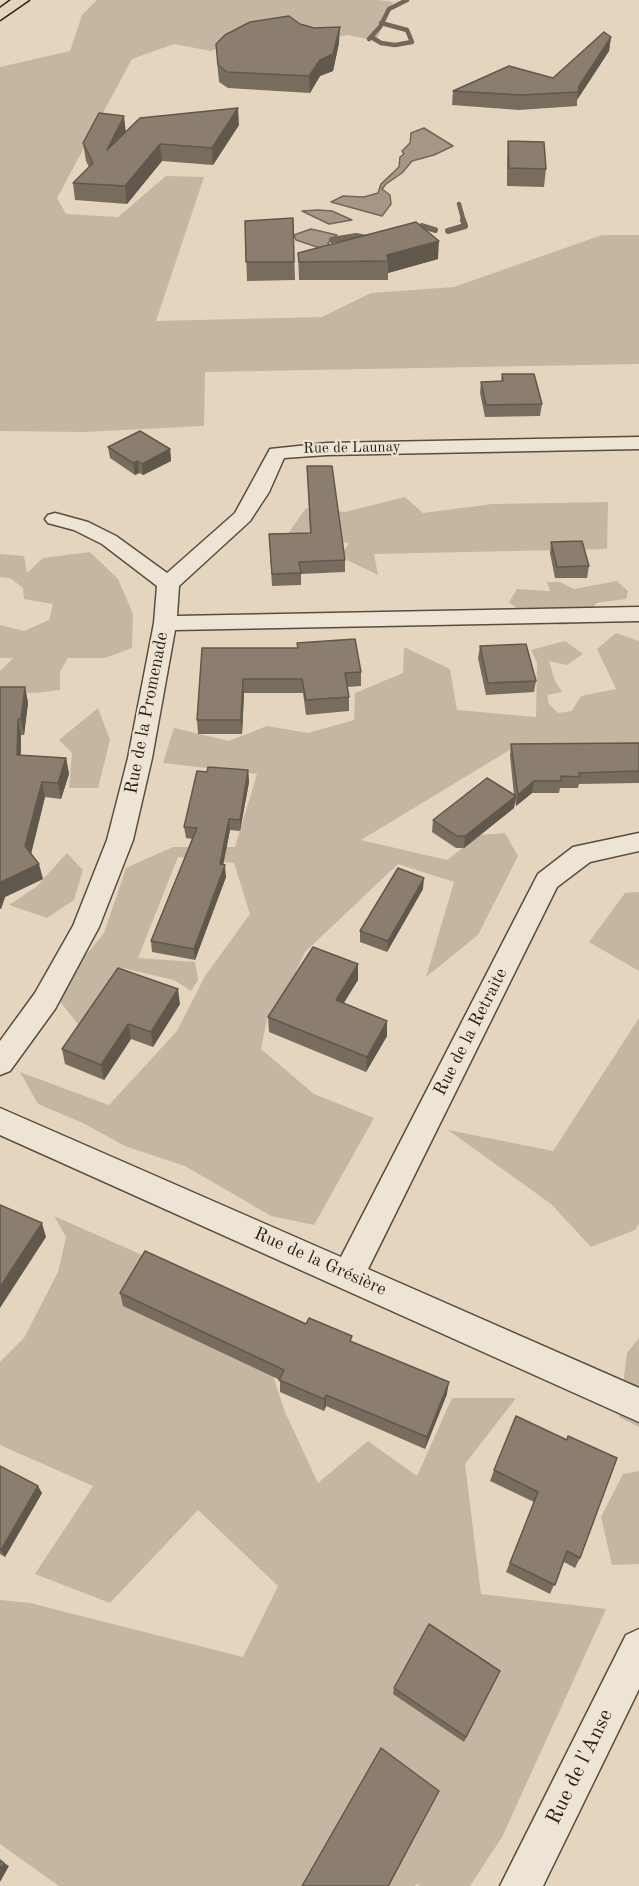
<!DOCTYPE html>
<meta charset="utf-8">
<style>
body{margin:0}
canvas{display:block;background:#e5d5bf}
</style>
<canvas width="639" height="1886"></canvas>
<script>
const g = document.querySelector('canvas').getContext('2d');
g.lineJoin = 'round';
function paint(path, color) { g.fillStyle = color; g.fill(path, 'evenodd'); }
const poly = rows => new Path2D(rows.map(r => 'M' + r).join(''));
function stroke(path, color, width, dash) { g.strokeStyle = color; g.lineWidth = width; g.lineCap = dash ? 'butt' : 'round'; g.setLineDash(dash || []); g.stroke(path); }
function label(font, color, halo, rows, align = 'center') {
  g.font = font + ' "Old Standard TT",serif'; g.lineWidth = 4.5; g.setLineDash([]); g.textBaseline = 'middle'; g.strokeStyle = halo; g.fillStyle = color; for (const [text, x, y, turn = 0] of rows) {
    g.save(); g.translate(x, y); g.rotate((+turn || 0) * Math.PI / 180); g.textAlign = isNaN(turn) ? turn : align; if (halo) g.strokeText(text, 0, 0); g.fillText(text, 0, 0); g.restore();
  }
}
paint(poly([
 [97,0,379,0,393,2,376,41,348,35,331,38,250,33,211,51,174,44,132,59,57,198,66,214,118,217,166,176,204,177,156,321,322,317,371,293,454,287,602,235,639,235,639,364,205,372,204,426,84,432,0,431,0,67,70,51,82,15],
 [405,497,423,513,492,504,608,502,607,549,374,554,378,575,347,560,344,551,349,543,285,538,306,508,345,512],
 [90,552,118,579,133,614,132,648,105,658,68,658,60,672,60,690,36,693,0,692,0,671,13,658,0,658,0,625,24,631,49,620,53,604,24,599,23,588,10,578,0,577,0,554,24,556,27,573,43,558],
 [617,581,628,591,626,599,596,603,588,623,559,625,552,608,520,611,509,602,517,589,550,591,547,582,560,582,574,589],
 [616,633,639,641,639,744,513,748,361,840,447,860,479,835,505,833,518,856,478,935,426,977,454,882,398,864,305,952,293,978,267,1019,261,1049,314,1094,374,1118,314,1225,271,1216,185,1166,125,1146,83,1123,38,1104,20,1072,109,1105,177,1031,205,976,250,914,234,863,178,857,138,958,195,962,198,980,191,991,174,980,122,968,78,1024,54,994,104,933,126,868,173,847,235,847,257,774,163,763,174,728,229,741,267,726,308,733,354,720,355,693,403,673,404,647,450,669,457,710,536,717,537,663,531,650,565,641,583,654,567,665,549,661,555,681,562,692,547,695,549,704,558,713,572,711,581,696,616,689,597,649],
 [98,708,110,740,98,788,69,788,72,753,59,740],
 [67,853,83,870,74,900,47,918,9,905,36,887],
 [639,892,639,971,589,942,625,893],
 [639,1018,639,1223,635,1230,591,1247,551,1204,448,1130,553,1151],
 [54,1216,307,1328,270,1367,285,1412,318,1483,368,1441,417,1476,452,1398,516,1398,465,1464,481,1594,606,1609,502,1837,470,1886,418,1886,420,1883,414,1886,59,1886,0,1844,0,1600,30,1603,243,1657,278,1586,198,1510,110,1603,35,1574,93,1486,0,1445,0,1362,24,1338,58,1272,66,1237],
 [639,1338,639,1427,619,1417,627,1353],
 [639,1471,639,1564,612,1565,601,1517,623,1474]
]), '#c5b6a2');
const water = poly([
 [424,128,453,146,434,155,412,161,402,173,386,184,382,189,390,195,391,204,382,216,331,202,343,196,364,197,378,193,381,184,399,167,400,157,404,154,402,151,410,143,411,133,424,128],
 [318,210,332,211,352,220,329,224,302,211,318,210],
 [311,229,337,235,328,243,330,248,326,250,296,240,294,235,311,229]
]);
paint(water, '#a59786');
stroke(water, '#73675a', 1.5);
stroke(poly([
 [371,37,381,43,395,45,412,42,407,30,381,23],
 [369,39,380,27,389,9,407,0],
 [459,204,464,222]
]), '#73675a', 4.5);
stroke(poly([
 [412,229,422,226,435,230],
 [448,231,465,226,463,220],
 [332,240,356,236,372,239]
]), '#73675a', 6);
const minor = poly([
 [639,437,639,449,327,455,284,458,269,492,250,521,179,586,177,616,639,607,639,621,175,630,152,758,133,840,99,927,55,1009,10,1071,0,1075,0,1041,35,993,73,926,107,840,128,758,154,623,157,586,102,544,74,530,48,523,45,519,48,515,55,513,88,522,116,536,167,573,235,513,270,449,327,443,639,437],
 [639,833,639,851,590,862,557,887,368,1269,639,1388,639,1422,0,1135,0,1108,341,1257,538,874,573,847,639,833],
 [639,1629,639,1689,543,1886,500,1886,626,1635,639,1629]
]);
const primary = poly([
 [11,0,29,0,0,20,0,8,11,0]
]);
stroke(minor, '#584d41', 3);
stroke(primary, '#292017', 3);
paint(minor, '#eee4d5');
paint(primary, '#e5d5bf');
paint(poly([
 [300,24,339,43,333,71,320,76,310,93,228,88,219,82,217,61],
 [611,37,609,51,577,100,577,106,519,110,452,105,453,91,553,78],
 [239,125,213,165,162,161,127,204,75,200,73,183,89,167,86,161,83,143,126,132],
 [508,141,546,169,544,187,507,186,507,159],
 [293,218,295,280,247,281,245,221],
 [298,253,438,259,388,273,388,280,299,280],
 [502,374,542,404,540,416,485,417,480,393,481,382,501,381],
 [108,447,170,449,171,461,143,475,139,473,135,475,110,458],
 [307,466,345,560,345,572,301,574,301,585,272,586,269,534,310,533],
 [551,542,589,566,587,578,555,578,550,553],
 [297,643,361,672,361,686,347,687,349,697,349,711,306,715,303,693,244,693,242,734,198,734,197,720,202,648,297,648],
 [480,646,536,681,534,692,486,695,478,658],
 [0,687,25,687,28,703,24,735,21,735,21,755,66,758,69,774,61,799,45,797,31,854,43,879,5,897,1,909,0,909],
 [639,743,639,783,579,784,578,788,560,788,559,793,532,793,516,806,515,800,514,808,464,848,456,848,432,832,433,820,514,795,510,756,511,744],
 [248,770,249,782,240,831,230,830,223,865,226,877,195,960,152,952,151,941,192,839,186,838,184,827,207,772],
 [423,889,387,952,360,942,360,931],
 [358,964,358,980,343,1003,387,1036,366,1072,269,1032,268,1017],
 [180,1004,153,1047,131,1039,104,1080,65,1064,62,1049],
 [120,1293,306,1324,352,1342,447,1394,425,1449,326,1406,324,1411,280,1392,280,1380,123,1306],
 [516,1416,580,1558,575,1568,564,1562,550,1594,506,1572,534,1502,490,1481,494,1470],
 [0,1466,42,1493,5,1557,0,1554],
 [500,1671,464,1742,393,1694,394,1688]
]), '#786c5f');
paint(poly([
 [340,27,339,43,333,71,320,76,310,93,309,76],
 [611,37,609,51,577,100,579,86],
 [238,108,239,125,213,165,212,148],
 [124,116,126,133,107,150],
 [160,144,162,161,127,204,125,186],
 [439,241,438,259,388,273,388,261,387,255],
 [170,449,171,461,143,475,142,464],
 [138,461,139,473,135,475,133,463],
 [243,679,244,693,242,734,241,720],
 [25,687,28,703,24,735,21,719],
 [18,719,21,735,20,771,17,755],
 [66,758,69,774,61,799,58,783],
 [248,770,249,782,240,831,240,820],
 [534,781,532,793,516,806,518,795],
 [42,782,45,797,29,862,25,846],
 [516,796,514,808,464,848,465,836],
 [229,819,230,830,221,876,220,864],
 [39,864,43,879,5,897,1,909,0,905,0,885,1,882],
 [225,865,226,877,195,960,194,949],
 [424,878,423,889,387,952,388,941],
 [358,964,358,980,336,1016,336,1000],
 [178,989,180,1004,153,1047,151,1032],
 [387,1021,387,1036,366,1072,367,1057],
 [128,1024,131,1039,104,1080,101,1065],
 [42,1223,46,1237,0,1308,0,1287],
 [449,1382,447,1394,425,1449,427,1437],
 [326,1395,326,1406,324,1411,324,1399],
 [38,1486,42,1493,5,1557,1,1550],
 [439,1791,389,1886,388,1886],
 [4,1863,9,1866,0,1882,0,1870]
]), '#61584d');
const building = poly([
 [289,16,300,24,314,28,340,27,333,54,320,60,309,76,227,72,218,65,216,44,225,35,250,22,289,16],
 [604,32,611,37,579,86,578,92,520,95,453,91,509,66,553,78,604,32],
 [238,108,212,148,160,144,125,186,73,183,93,163,83,143,99,113,124,116,107,150,140,118,238,108],
 [508,141,544,142,546,169,509,168,508,141],
 [293,218,294,262,246,262,245,221,293,218],
 [416,222,439,241,387,255,388,261,299,262,298,253,416,222],
 [502,374,534,374,542,404,486,405,481,382,503,381,502,374],
 [140,431,170,449,142,464,138,461,133,463,108,447,140,431],
 [307,466,332,466,345,560,299,562,301,573,272,574,269,534,311,533,307,466],
 [582,541,589,566,557,567,551,542,582,541],
 [355,639,361,672,345,673,349,697,306,700,302,679,243,679,241,720,197,720,202,648,298,648,297,643,355,639],
 [526,644,536,681,488,683,480,646,526,644],
 [0,687,25,687,21,719,18,719,17,755,66,758,58,783,42,782,25,846,39,864,1,882,0,885,0,687],
 [639,743,639,771,579,773,580,777,561,776,561,781,534,781,518,795,511,744,639,743],
 [208,767,248,770,240,820,229,819,220,864,225,865,194,949,151,941,197,828,184,827,197,771,207,772,208,767],
 [487,778,516,796,465,836,457,836,433,820,487,778],
 [398,868,424,878,388,941,360,931,398,868],
 [313,947,358,964,336,1000,387,1021,367,1057,268,1017,313,947],
 [118,968,178,989,151,1032,128,1024,101,1065,62,1049,118,968],
 [0,1205,42,1223,0,1287,0,1205],
 [145,1251,306,1324,309,1318,352,1336,350,1341,449,1382,427,1437,326,1395,324,1399,279,1380,284,1370,120,1293,145,1251],
 [516,1416,567,1440,568,1436,617,1458,580,1558,567,1551,555,1585,510,1563,538,1492,494,1470,516,1416],
 [0,1466,38,1486,1,1550,0,1549,0,1466],
 [429,1624,500,1671,466,1737,394,1688,429,1624],
 [381,1748,439,1791,388,1886,302,1886,381,1748],
 [0,1860,4,1863,0,1870,0,1860]
]);
paint(building, '#8b7e6e');
stroke(building, '#61584d', 1.5);
label('15px', '#292017', '#eee4d5', [
 ["Rue de Launay",352,448,-1]
]);
label('18px', '#292017', '#eee4d5', [
 ["Rue de la Promenade",147,713,-79],
 ["Rue de la Retraite",471,1032,-63],
 ["Rue de la Grésière",320,1262,24]
]);
label('21px', '#292017', '#eee4d5', [
 ["Rue de l'Anse",580,1767,-64]
]);
</script>
